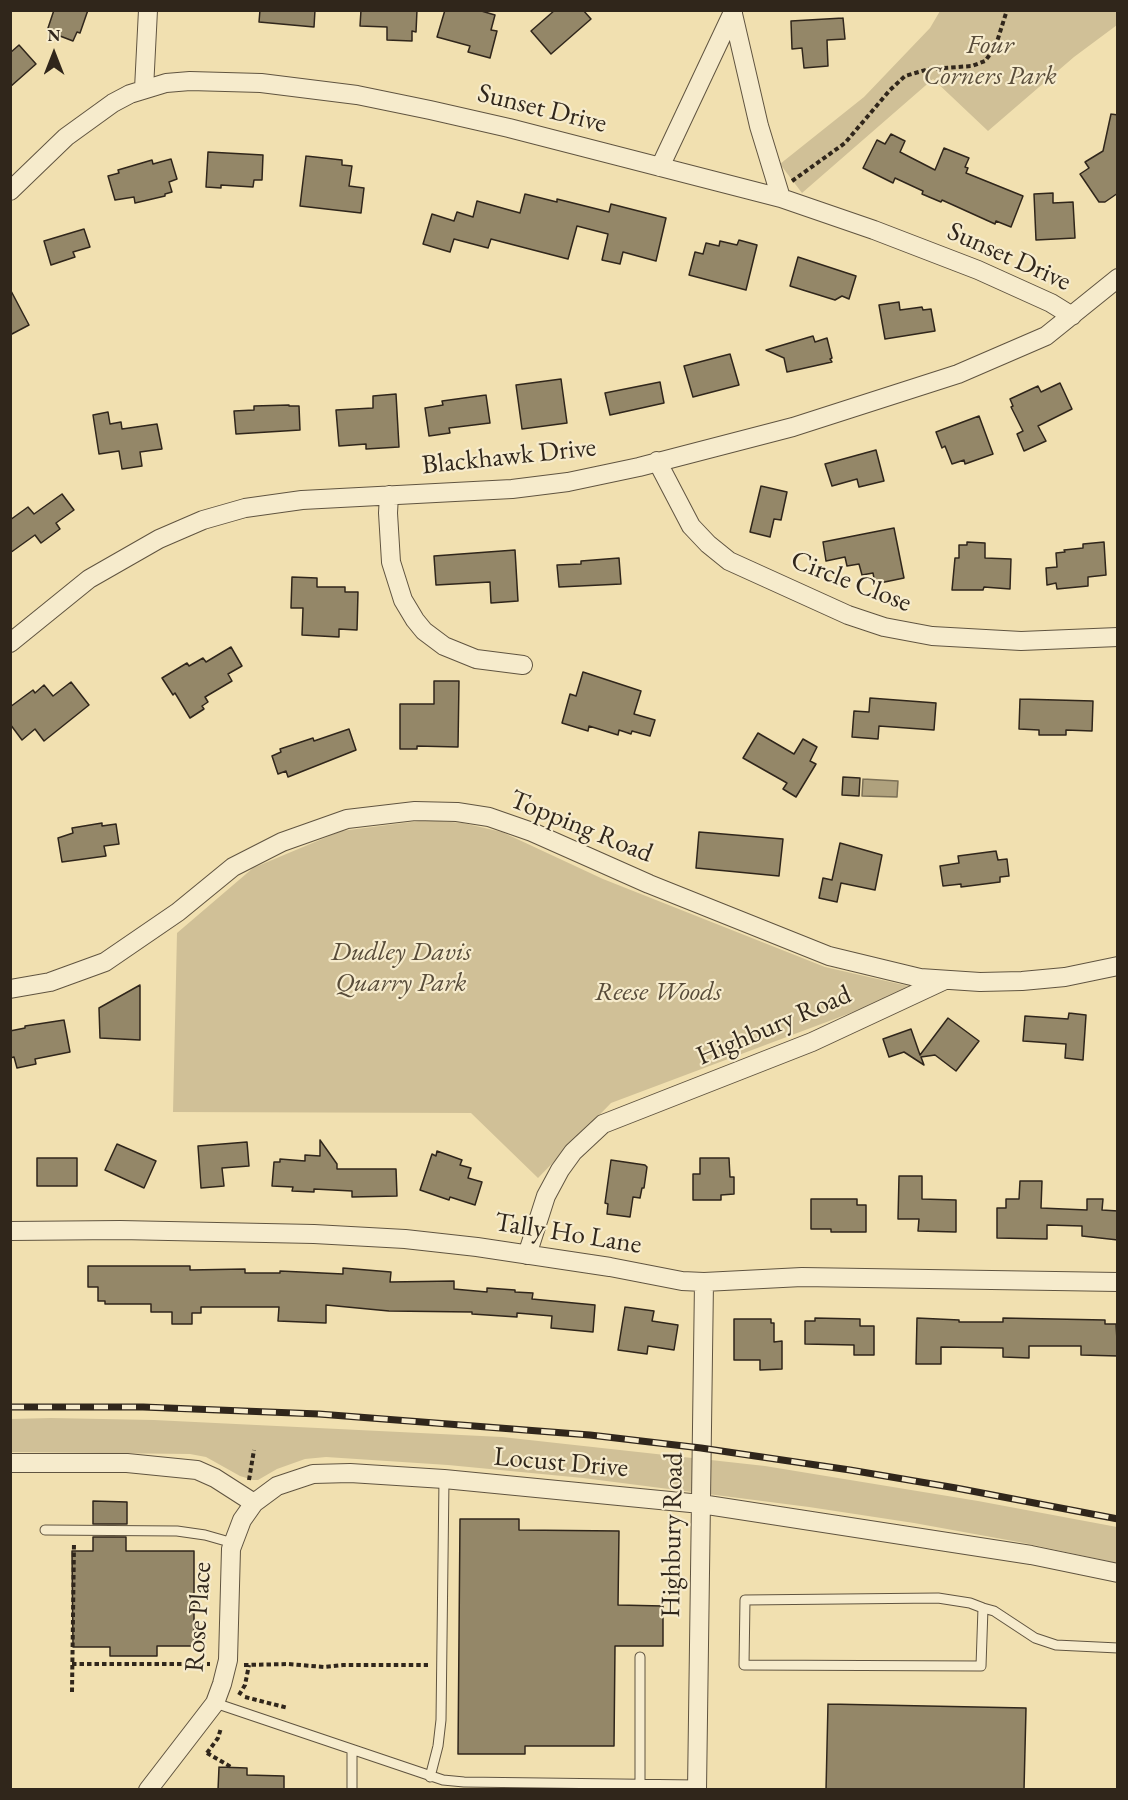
<!DOCTYPE html>
<style>
body{margin:0}
#map{position:relative;width:1128px;height:1800px;overflow:hidden;background:#f1e0b0;font-family:"EB Garamond",serif}
canvas{display:block}
.frame{position:absolute;inset:0;border:12px solid #30261b;pointer-events:none}
.north{position:absolute;left:24px;top:24px;width:60px;height:60px;-webkit-text-stroke:4px #f6ebcc;paint-order:stroke;rotate:0deg;font-size:16px;font-weight:700;line-height:24px;text-align:center;color:#30261b}
.north::after{content:'';display:block;margin:auto;width:21px;height:27px;background:#30261b;clip-path:polygon(50% 0,100% 100%,50% 72%,0 100%)}
</style>
<div id="map">
<canvas width="1128" height="1800"></canvas>
<div class="frame"></div>
<div class="north">N</div>
</div>
<script>
const g = document.querySelector('canvas').getContext('2d');
g.lineJoin = 'round';
function paint(path, color) { g.fillStyle = color; g.fill(path, 'evenodd'); }
const poly = rows => new Path2D(rows.map(r => 'M' + r).join(''));
function stroke(path, color, width, dash) { g.strokeStyle = color; g.lineWidth = width; g.lineCap = dash ? 'butt' : 'round'; g.setLineDash(dash || []); g.stroke(path); }
function label(font, color, halo, rows, align = 'center') {
  g.font = font + ' "EB Garamond",serif'; g.lineWidth = 4.5; g.setLineDash([]); g.textBaseline = 'middle'; g.strokeStyle = halo; g.fillStyle = color; for (const [text, x, y, turn = 0] of rows) {
    g.save(); g.translate(x, y); g.rotate((+turn || 0) * Math.PI / 180); g.textAlign = isNaN(turn) ? turn : align; if (halo) g.strokeText(text, 0, 0); g.fillText(text, 0, 0); g.restore();
  }
}
paint(poly([
 [940,11,1117,11,1117,25,1074,57,988,131,933,79,802,193,780,164,864,97,930,28],
 [427,820,463,823,502,832,603,879,825,967,917,988,611,1103,538,1178,471,1113,173,1112,177,933,253,868,341,831],
 [51,1418,154,1420,502,1437,765,1466,978,1501,1117,1527,1117,1563,1024,1543,914,1523,809,1507,583,1478,448,1465,326,1457,305,1459,277,1469,258,1480,253,1480,240,1476,206,1457,190,1454,11,1452,10,1419]
]), '#d0c097');
const water = poly([
 [863,779,898,781,897,797,862,796,863,779]
]);
paint(water, '#afa17d');
stroke(water, '#7c7056', 1.5);
const building = poly([
 [54,10,88,10,80,33,77,32,73,41,47,31,54,10],
 [260,10,315,10,314,27,259,22,260,10],
 [361,10,417,10,416,32,412,31,412,41,387,40,387,27,360,26,361,10],
 [445,10,478,10,495,15,491,30,497,31,490,58,468,52,470,46,437,37,445,10],
 [555,10,583,10,591,19,551,54,531,31,555,10],
 [843,18,845,39,827,40,828,66,804,68,802,48,792,49,791,21,843,18],
 [19,45,36,64,10,87,10,53,19,45],
 [1111,114,1118,115,1118,193,1105,202,1099,202,1080,174,1089,168,1085,162,1103,151,1111,114],
 [891,134,905,141,900,152,935,170,944,148,969,158,965,167,968,168,966,173,1023,196,1011,227,996,221,995,224,942,200,941,202,922,194,923,191,895,178,893,183,863,168,877,140,885,144,891,134],
 [208,152,263,155,262,180,254,180,253,187,221,185,221,188,206,187,208,152],
 [306,156,342,160,342,165,352,166,349,186,364,188,361,213,300,206,306,156],
 [171,159,177,179,169,182,172,192,165,194,165,196,135,203,134,197,115,200,108,176,119,173,118,170,152,160,153,164,171,159],
 [1053,193,1053,203,1073,202,1075,238,1036,240,1034,194,1053,193],
 [525,194,557,202,557,199,609,212,611,204,666,218,656,261,623,252,620,264,602,260,608,234,577,226,568,259,491,239,488,248,454,239,450,252,423,244,432,214,454,221,457,212,473,217,477,201,520,213,525,194],
 [84,229,90,247,73,252,75,257,51,265,44,241,84,229],
 [739,240,757,245,746,290,689,275,695,252,703,254,706,243,719,246,720,241,737,245,739,240],
 [798,257,856,276,849,299,842,296,835,300,790,286,798,257],
 [10,289,29,325,10,335,10,289],
 [899,302,900,310,922,307,923,310,931,309,935,331,885,339,879,305,899,302],
 [813,336,815,342,827,338,832,358,830,359,832,362,787,372,784,358,766,350,813,336],
 [730,354,739,385,693,397,684,366,730,354],
 [561,379,567,423,522,429,516,385,561,379],
 [660,382,664,403,610,415,605,393,660,382],
 [1060,383,1072,409,1038,426,1046,441,1024,451,1017,434,1023,431,1011,407,1013,406,1010,399,1038,386,1041,392,1060,383],
 [396,394,399,447,366,449,366,444,339,446,336,410,373,408,373,396,396,394],
 [486,395,490,423,449,428,450,433,429,436,425,408,443,405,442,401,486,395],
 [289,405,289,406,299,406,300,430,236,434,234,411,254,410,254,406,289,405],
 [108,412,110,424,121,422,122,429,157,424,162,449,140,452,142,466,122,469,119,451,99,454,93,415,108,412],
 [979,416,993,454,965,464,964,460,952,464,945,446,942,448,936,432,979,416],
 [876,450,884,481,859,487,857,479,832,486,825,464,876,450],
 [761,486,787,492,781,520,774,519,770,537,750,532,761,486],
 [62,494,74,510,56,523,60,529,41,543,35,535,10,553,10,520,28,507,34,514,62,494],
 [894,528,904,578,875,584,873,573,862,575,859,564,847,566,845,557,826,561,823,542,894,528],
 [967,542,985,543,985,558,1011,559,1010,589,984,587,983,590,952,590,955,558,959,558,959,545,967,545,967,542],
 [1104,542,1106,575,1088,577,1088,586,1057,589,1056,583,1047,585,1046,568,1057,567,1056,553,1065,552,1064,550,1083,548,1083,544,1104,542],
 [515,550,518,601,491,603,490,582,436,585,434,556,515,550],
 [619,558,621,584,559,587,557,565,581,564,581,561,619,558],
 [292,577,317,578,317,587,345,587,345,592,358,592,357,630,339,629,339,637,302,635,303,608,291,608,292,577],
 [231,647,242,666,228,674,232,681,205,697,208,702,202,706,204,709,190,718,175,693,173,695,162,678,187,663,189,666,203,658,206,662,231,647],
 [583,672,641,691,634,714,655,720,650,736,632,731,631,734,619,730,618,735,589,726,588,731,562,723,570,694,576,696,583,672],
 [434,681,459,681,458,747,417,746,417,749,400,749,400,704,434,704,434,681],
 [71,682,89,705,44,741,35,729,22,740,10,724,10,707,33,690,35,693,44,685,53,696,71,682],
 [870,698,936,703,934,730,879,726,878,739,852,737,854,711,869,712,870,698],
 [1020,699,1093,701,1092,731,1066,730,1066,735,1039,735,1039,730,1019,729,1020,699],
 [349,729,356,750,288,777,286,771,278,774,272,756,281,752,280,749,313,738,314,741,349,729],
 [758,733,794,754,803,739,817,747,810,761,816,764,796,797,783,789,787,783,743,758,758,733],
 [843,777,860,778,859,796,842,795,843,777],
 [102,823,102,826,116,824,119,844,104,846,106,856,62,862,58,838,73,833,72,828,102,823],
 [699,832,783,839,779,876,696,868,699,832],
 [840,843,882,855,875,890,841,883,837,902,819,898,823,878,832,880,840,843],
 [996,851,998,860,1007,859,1009,876,1000,877,1000,882,961,887,961,884,943,886,940,866,959,863,958,856,996,851],
 [140,985,140,1040,100,1038,99,1008,140,985],
 [1069,1013,1086,1015,1083,1060,1065,1058,1066,1044,1023,1041,1025,1016,1068,1019,1069,1013],
 [948,1018,979,1041,956,1071,935,1055,921,1057,924,1065,904,1052,889,1057,883,1039,911,1029,920,1055,948,1018],
 [64,1020,70,1052,35,1059,36,1064,17,1068,14,1057,10,1058,10,1031,25,1028,25,1026,64,1020],
 [320,1140,337,1164,337,1169,396,1169,397,1196,352,1197,352,1191,314,1189,314,1192,292,1191,293,1187,272,1186,274,1162,280,1162,280,1159,305,1161,305,1155,320,1156,320,1140],
 [247,1142,249,1166,222,1168,224,1186,201,1188,198,1146,247,1142],
 [117,1144,156,1161,144,1188,105,1170,117,1144],
 [437,1151,462,1160,460,1165,471,1168,468,1178,482,1182,475,1205,450,1197,449,1200,420,1190,432,1154,436,1156,437,1151],
 [37,1158,77,1158,77,1186,37,1186,37,1158],
 [700,1158,729,1158,730,1177,734,1177,734,1194,721,1195,721,1200,693,1200,693,1174,700,1174,700,1158],
 [611,1160,645,1165,647,1167,644,1188,642,1188,640,1198,633,1197,630,1217,607,1214,608,1204,605,1203,611,1160],
 [899,1176,922,1176,922,1199,956,1200,956,1232,918,1231,919,1219,898,1219,899,1176],
 [1020,1181,1042,1181,1041,1208,1087,1210,1087,1199,1103,1199,1102,1210,1118,1211,1118,1240,1082,1236,1082,1226,1047,1225,1047,1239,997,1238,997,1208,1006,1208,1006,1199,1019,1199,1020,1181],
 [811,1199,857,1199,857,1205,866,1205,866,1232,831,1232,831,1229,811,1229,811,1199],
 [88,1266,190,1266,190,1270,245,1269,245,1273,280,1273,280,1271,343,1274,343,1268,391,1272,390,1282,454,1281,454,1289,487,1292,487,1288,515,1290,515,1292,533,1293,532,1299,595,1305,593,1332,551,1328,552,1316,517,1313,517,1317,472,1314,472,1312,389,1311,326,1305,326,1323,278,1321,279,1307,201,1307,201,1313,192,1313,192,1324,172,1324,172,1312,151,1312,151,1304,105,1304,105,1301,98,1301,98,1287,88,1287,88,1266],
 [625,1307,654,1311,652,1321,678,1325,674,1350,648,1346,647,1354,618,1350,625,1307],
 [815,1318,860,1319,860,1326,874,1326,874,1355,854,1355,854,1345,805,1344,805,1321,815,1321,815,1318],
 [917,1318,959,1320,959,1322,1003,1322,1003,1318,1105,1320,1105,1324,1116,1324,1118,1356,1081,1355,1081,1346,1029,1346,1029,1358,1003,1357,1003,1348,941,1347,941,1364,916,1364,917,1318],
 [734,1319,771,1319,771,1323,774,1323,774,1342,782,1341,782,1369,760,1370,760,1360,734,1360,734,1319],
 [93,1501,127,1502,127,1524,93,1524,93,1501],
 [460,1519,519,1519,519,1530,619,1531,618,1605,663,1606,663,1646,615,1646,614,1746,525,1746,525,1754,458,1754,460,1519],
 [93,1537,126,1537,126,1551,194,1551,194,1646,157,1646,157,1656,110,1656,110,1647,73,1647,72,1551,93,1551,93,1537],
 [828,1704,1026,1708,1024,1790,826,1790,828,1704],
 [219,1767,247,1768,247,1775,284,1776,284,1790,218,1790,219,1767]
]);
paint(building, '#948768');
stroke(building, '#30261b', 1.5);
const service = poly([
 [45,1530,177,1531,205,1535,233,1543],
 [983,1608,981,1666,744,1665,745,1600,938,1598,970,1603,983,1608,994,1611,1035,1638,1056,1645,1118,1648],
 [215,1703,443,1780,464,1782,697,1785],
 [352,1751,352,1790],
 [430,1777,438,1746,441,1720,444,1479],
 [640,1784,640,1657]
]);
const minor = poly([
 [733,14,759,126,781,198],
 [144,89,148,10],
 [660,167,733,12],
 [10,191,66,137,113,103,130,94,166,83,190,81,261,83,357,95,430,110,509,128,781,198,874,230,978,270,1051,303,1072,316],
 [657,461,691,526,708,544,729,561,848,615,884,627,932,636,1021,641,1118,637],
 [389,495,388,513,391,562,403,600,415,620,424,631,444,646,476,659,523,665],
 [10,643,89,579,159,539,203,520,245,508,302,500,512,489,568,482,639,467,793,427,958,374,1046,336,1118,278],
 [10,989,50,982,105,962,178,912,233,867,282,842,347,819,415,811,457,812,489,817,532,832,649,884,829,956,920,978,980,982,1022,981,1065,977,1118,966],
 [10,1231,120,1230,314,1234,405,1239,477,1247,610,1267,682,1281,704,1282,802,1277,1118,1282],
 [527,1255,546,1196,560,1170,573,1152,603,1124,812,1042,945,980],
 [10,1463,127,1463,197,1470,215,1478,254,1503],
 [148,1790,215,1703,222,1684,228,1660,231,1549,242,1520,254,1503,277,1486,313,1474,350,1473,444,1479,701,1504,1031,1555,1118,1573],
 [697,1790,704,1282]
]);
stroke(service, '#605440', 11);
stroke(minor, '#605440', 20);
stroke(poly([
 [792,181,845,143,890,90,905,76,929,69,972,66,985,61,995,48,1007,10],
 [249,1480,254,1450],
 [72,1664,210,1664],
 [244,1665,288,1664,324,1667,343,1665,428,1665],
 [72,1692,74,1542],
 [239,1695,245,1685,249,1665],
 [245,1697,288,1708],
 [207,1753,218,1738,221,1728],
 [207,1753,231,1767]
]), '#30261b', 4, [4.5, 3]);
stroke(service, '#f6ebcc', 9);
stroke(minor, '#f6ebcc', 18);
const rail = poly([
 [10,1407,143,1407,319,1414,590,1435,701,1448,850,1470,956,1488,1118,1519]
]);
stroke(rail, '#30261b', 7);
stroke(rail, '#f6ebcc', 4.5, [14]);
label('italic 27px', '#584c3a', '#f6ebcc', [
 ["Four",990,46],
 ["Corners Park",990,77],
 ["Dudley Davis",401,953],
 ["Quarry Park",401,984],
 ["Reese Woods",658,993]
]);
label('27px', '#30261b', '#f6ebcc', [
 ["Sunset Drive",542,109,14],
 ["Sunset Drive",1009,257,24],
 ["Blackhawk Drive",509,457,-6],
 ["Circle Close",851,582,21],
 ["Topping Road",581,827,22],
 ["Highbury Road",774,1026,-23],
 ["Tally Ho Lane",568,1234,9],
 ["Locust Drive",561,1463,5],
 ["Highbury Road",673,1535,-89],
 ["Rose Place",199,1617,-86]
]);
</script>
